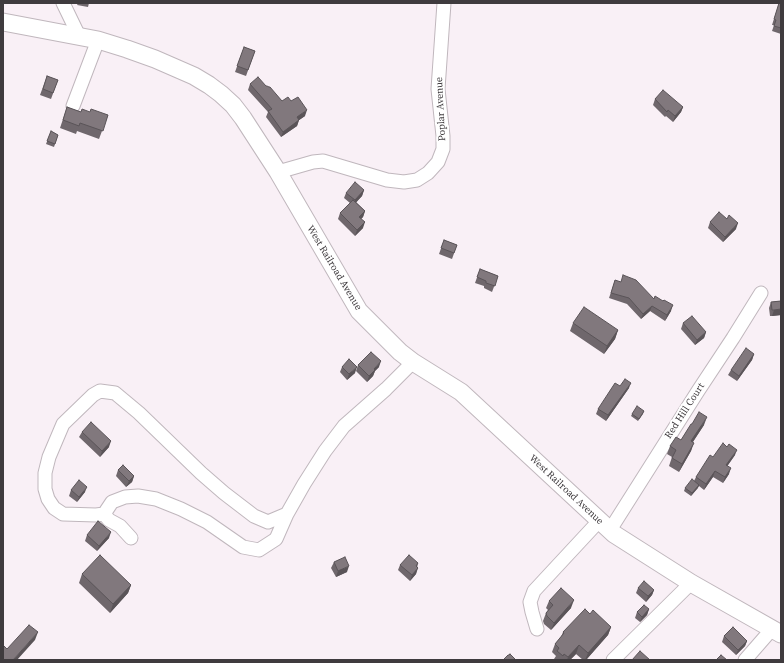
<!DOCTYPE html>
<style>
body{margin:0}
#map{position:relative;width:784px;height:663px;overflow:hidden;background:#f9f0f6;font-family:"Source Serif 4",serif}
canvas{display:block}
.frame{position:absolute;inset:0;border:4px solid #3f3b3e;pointer-events:none}
</style>
<div id="map">
<canvas width="784" height="663"></canvas>
<div class="frame"></div>
</div>
<script>
const g = document.querySelector('canvas').getContext('2d');
g.lineJoin = 'round';
const poly = rows => new Path2D(rows.map(r => 'M' + r).join(''));
function stroke(path, color, width, dash) { g.strokeStyle = color; g.lineWidth = width; g.lineCap = dash ? 'butt' : 'round'; g.setLineDash(dash || []); g.stroke(path); }
function paint(path, color) { g.fillStyle = color; g.fill(path, 'evenodd'); }
function label(font, color, halo, rows, align = 'center') {
  g.font = font + ' "Source Serif 4",serif'; g.lineWidth = 4; g.setLineDash([]); g.textBaseline = 'middle'; g.strokeStyle = halo; g.fillStyle = color; for (const [text, x, y, turn = 0] of rows) {
    g.save(); g.translate(x, y); g.rotate((+turn || 0) * Math.PI / 180); g.textAlign = isNaN(turn) ? turn : align; if (halo) g.strokeText(text, 0, 0); g.fillText(text, 0, 0); g.restore();
  }
}
const minor = poly([
 [63,3,79,36],
 [73,106,98,40],
 [278,172,313,162,323,161,387,180,404,182,417,180,428,173,438,162,443,149,443,136,438,89,444,3],
 [104,514,96,515,63,514,54,508,48,499,45,489,45,473,49,457,63,424,93,395,100,391,115,393,139,413,201,473,224,493,254,516,268,522,287,514,304,484,325,451,344,426,386,389,413,362],
 [610,530,698,391,733,338,761,293],
 [131,538,120,526,109,520,104,514,112,502,125,497,138,496,156,499,181,509,207,522,243,547,259,550,276,539,287,514],
 [537,629,532,612,530,602,534,591,599,521],
 [613,660,691,583],
 [745,660,772,629]
]);
const major = poly([
 [3,22,98,40,127,49,155,59,194,76,209,85,221,94,233,105,243,118,278,172,359,311,400,352,413,362,461,392,614,534,691,583,781,634]
]);
stroke(minor, '#c0b7bd', 15);
stroke(major, '#c0b7bd', 19);
stroke(minor, '#fff', 13);
stroke(major, '#fff', 17);
paint(poly([
 [78,3,89,3,88,7,77,5],
 [779,3,781,3,781,34,772,31,774,25,772,25],
 [244,47,255,51,246,76,235,72],
 [47,76,58,80,51,99,40,95],
 [250,84,266,86,282,101,291,101,305,116,299,120,297,126,281,137,266,117,268,112,248,90],
 [655,99,683,107,681,112,673,122,666,116,665,117,653,105],
 [67,107,81,112,90,112,108,115,99,139,77,131,76,134,60,128],
 [51,131,58,135,54,147,46,144],
 [364,190,362,196,356,202,365,211,363,217,361,219,363,228,355,236,338,219,340,213,350,203,344,198,346,193],
 [710,222,736,229,723,242,708,228],
 [444,240,457,245,452,259,439,254],
 [480,269,498,276,492,292,484,288,484,286,475,283],
 [615,280,654,299,671,311,665,321,650,311,641,319,627,304,609,298],
 [781,301,781,315,772,316,770,316,769,308,771,302],
 [573,323,618,330,615,339,604,354,570,331],
 [683,323,706,332,704,338,695,345,681,329],
 [754,354,752,360,737,381,728,375,731,370],
 [358,365,379,367,375,371,373,376,367,382,356,371],
 [342,367,355,373,347,380,340,372],
 [620,386,629,388,606,421,596,414,598,409],
 [644,411,643,414,638,421,631,416,632,414],
 [692,424,704,425,693,442,691,451,679,472,669,466,672,457,667,454,670,446,681,440],
 [82,432,109,447,100,457,79,437],
 [735,455,727,466,729,474,723,483,713,477,704,490,699,486,691,496,684,491,685,488,694,481,696,477,713,457],
 [118,470,134,476,132,482,126,487,116,476],
 [71,490,85,492,77,502,69,496],
 [87,535,109,538,97,551,85,541],
 [334,562,347,572,336,577,331,568],
 [418,563,416,574,410,581,398,570,400,565],
 [82,574,131,585,128,593,110,613,79,583],
 [638,588,654,590,652,595,646,602,636,593],
 [549,601,571,608,551,630,544,624,543,621,546,613,548,610,546,608],
 [649,609,647,615,640,622,635,618,637,612],
 [590,614,611,627,608,635,586,660,583,660,576,654,570,660,556,660,554,659,556,656,552,652,555,644,561,637,563,632],
 [724,636,747,641,745,646,736,655,722,642]
]), '#6f676c');
paint(poly([
 [683,107,681,112,673,122,675,116],
 [307,110,305,116,295,123,297,117],
 [299,120,297,126,281,137,283,132],
 [364,190,362,196,353,206,355,200],
 [365,211,363,217,357,223,359,217],
 [365,222,363,228,355,236,357,230],
 [738,223,736,229,723,242,725,237],
 [673,305,671,311,665,321,667,315],
 [652,306,650,311,641,319,643,314],
 [781,309,781,315,772,316,774,310],
 [618,330,615,339,604,354,607,346],
 [706,332,704,338,695,345,697,340],
 [754,354,752,360,737,381,739,376],
 [381,361,379,367,375,371,373,376,367,382,369,376,374,369],
 [357,367,355,373,347,380,349,374],
 [631,383,629,388,606,421,608,415],
 [707,417,704,425,688,449,691,441],
 [111,441,109,447,100,457,102,451],
 [694,443,691,451,679,472,682,464],
 [737,450,735,455,724,471,726,465],
 [731,468,729,474,723,483,725,477],
 [715,471,713,477,704,490,706,484],
 [134,476,132,482,126,487,129,481],
 [699,485,698,488,691,496,692,493],
 [87,487,85,492,77,502,79,497],
 [111,532,109,538,97,551,99,546],
 [349,566,347,572,336,577,338,571],
 [418,568,416,574,410,581,412,575],
 [131,585,128,593,110,613,113,604],
 [654,590,652,595,646,602,648,596],
 [574,600,571,608,551,630,554,623],
 [649,609,647,615,640,622,642,617],
 [611,627,608,635,586,660,585,660,588,653],
 [38,632,35,640,17,660,13,660],
 [747,641,745,646,736,655,738,650],
 [579,645,576,654,570,660,567,660,568,657]
]), '#5a5458');
const building = poly([
 [779,3,781,3,781,28,774,26,776,20,774,19,779,3],
 [244,47,255,51,248,70,237,66,244,47],
 [47,76,58,80,53,93,43,89,47,76],
 [258,77,266,86,267,86,269,87,270,87,282,101,288,97,291,101,298,97,307,110,297,117,299,120,283,132,268,111,272,109,250,84,258,77],
 [663,90,683,107,675,116,668,110,667,112,655,99,663,90],
 [67,107,81,112,82,109,90,112,91,109,108,115,103,131,80,123,79,126,63,120,67,107],
 [51,131,58,135,55,144,47,141,51,131],
 [355,182,364,190,355,200,346,193,355,182],
 [353,200,365,211,359,217,365,222,357,230,340,213,353,200],
 [719,212,727,219,729,215,738,223,725,237,710,222,719,212],
 [444,240,457,245,454,253,441,248,444,240],
 [480,269,498,276,495,286,486,283,486,281,477,277,480,269],
 [623,275,636,280,654,299,655,296,663,301,664,300,673,305,667,315,652,306,643,314,629,298,611,293,615,280,621,282,623,275],
 [781,301,781,309,774,310,772,310,771,302,781,301],
 [584,307,618,330,607,346,573,323,584,307],
 [692,316,706,332,697,340,683,323,692,316],
 [746,348,754,354,739,376,731,370,746,348],
 [371,352,381,361,374,369,375,370,369,376,358,365,371,352],
 [349,359,357,367,349,374,342,367,349,359],
 [625,379,631,383,608,415,598,409,615,383,620,386,625,379],
 [637,406,644,411,639,419,632,414,637,406],
 [699,412,707,417,691,441,694,443,682,464,672,458,676,450,670,446,676,437,681,440,691,424,692,424,699,412],
 [91,422,111,441,102,451,82,432,91,422],
 [723,443,727,447,729,444,737,450,726,465,731,468,725,477,715,471,706,484,696,477,710,455,713,457,723,443],
 [123,465,134,476,129,481,118,470,123,465],
 [692,479,699,485,692,493,685,488,692,479],
 [79,480,87,487,79,497,71,490,79,480],
 [98,521,111,532,99,546,87,535,98,521],
 [100,555,131,585,113,604,82,574,100,555],
 [409,555,418,563,416,566,418,568,412,575,400,565,409,555],
 [345,557,349,566,338,571,334,562,345,557],
 [644,581,654,590,648,596,638,588,644,581],
 [561,588,574,600,554,623,547,616,546,613,553,605,549,601,561,588],
 [644,605,649,609,642,617,637,612,644,605],
 [585,609,590,614,593,610,611,627,588,653,579,645,568,657,564,654,563,656,557,651,559,648,555,644,564,633,563,632,585,609],
 [29,625,38,632,13,660,3,660,3,645,7,649,29,625],
 [733,627,747,641,738,650,724,636,733,627],
 [640,651,650,660,632,660,640,651],
 [510,654,516,660,503,660,508,655,509,655,510,654],
 [721,655,727,660,716,660,721,655]
]);
paint(building, '#81787d');
stroke(building, '#5a5458', 1);
label('10px', '#3f3b3e', '#fff', [
 ["Poplar Avenue",441,109,-93],
 ["West Railroad Avenue",334,268,59],
 ["Red Hill Court",685,411,-57],
 ["West Railroad Avenue",566,490,43]
]);
</script>
